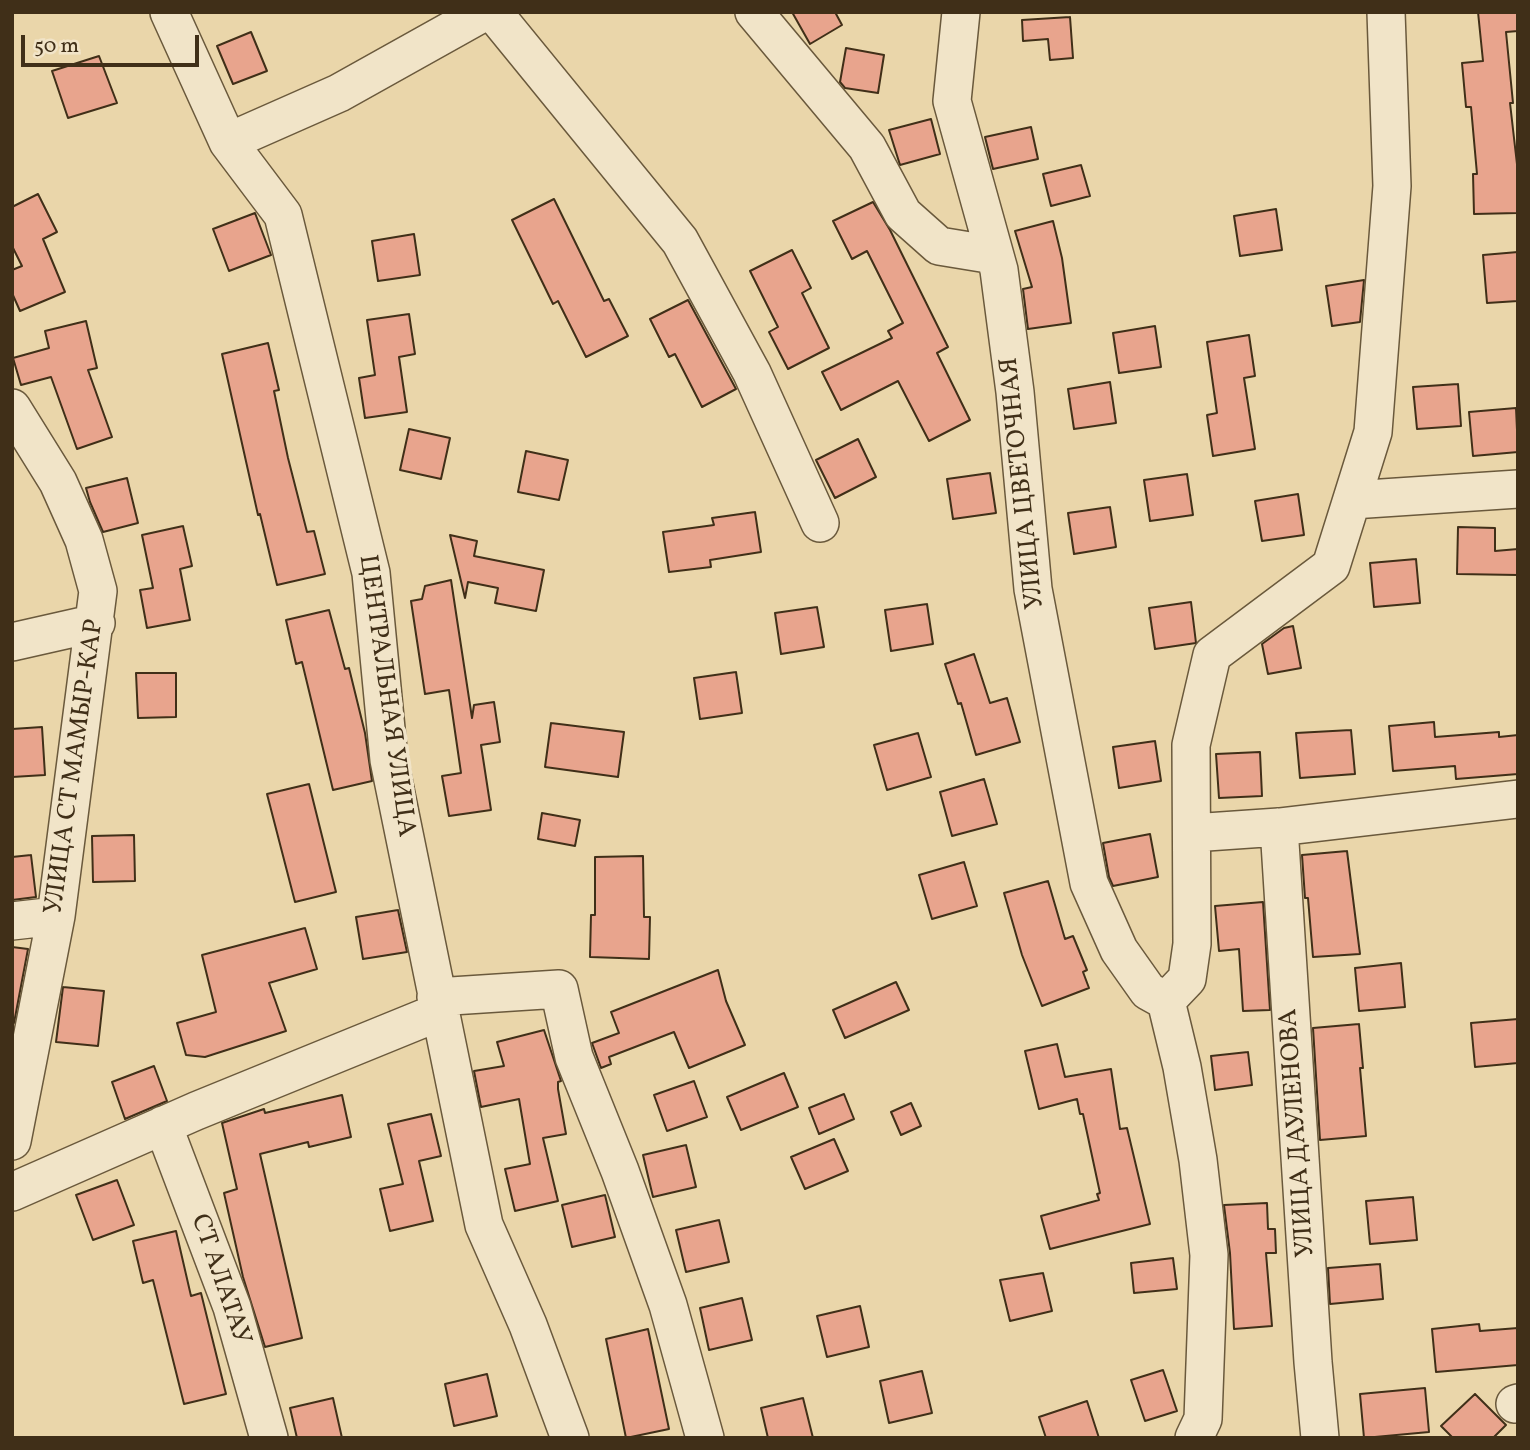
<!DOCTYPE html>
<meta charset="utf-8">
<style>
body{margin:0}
#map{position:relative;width:1530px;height:1450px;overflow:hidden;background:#ead6aa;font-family:Vollkorn,serif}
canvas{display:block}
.frame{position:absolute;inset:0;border:14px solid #402f18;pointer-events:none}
.scale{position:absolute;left:21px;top:35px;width:178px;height:32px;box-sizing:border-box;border:4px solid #402f18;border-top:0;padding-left:9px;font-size:21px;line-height:24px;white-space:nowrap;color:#402f18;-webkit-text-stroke:5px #f1e4c8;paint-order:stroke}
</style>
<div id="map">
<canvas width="1530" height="1450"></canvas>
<div class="frame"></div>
<div class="scale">50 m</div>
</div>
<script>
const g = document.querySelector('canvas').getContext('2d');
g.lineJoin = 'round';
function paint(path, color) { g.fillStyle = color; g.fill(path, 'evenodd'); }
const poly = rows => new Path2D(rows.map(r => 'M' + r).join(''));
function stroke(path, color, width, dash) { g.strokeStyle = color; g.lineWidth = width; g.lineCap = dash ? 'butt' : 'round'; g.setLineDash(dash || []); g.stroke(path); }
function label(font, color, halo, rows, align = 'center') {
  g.font = font + ' Vollkorn,serif'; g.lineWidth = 7; g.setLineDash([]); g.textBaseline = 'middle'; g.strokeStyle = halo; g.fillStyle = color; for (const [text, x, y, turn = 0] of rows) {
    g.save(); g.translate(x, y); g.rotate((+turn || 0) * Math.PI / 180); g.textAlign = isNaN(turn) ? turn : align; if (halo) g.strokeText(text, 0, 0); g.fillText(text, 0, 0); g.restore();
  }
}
const building = poly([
 [792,12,835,12,842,25,810,44,792,12],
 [1478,12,1518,12,1518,31,1506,32,1513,103,1510,103,1518,173,1518,213,1474,214,1473,174,1477,174,1471,107,1466,107,1462,63,1483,61,1478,12],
 [1070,17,1073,58,1050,60,1048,39,1023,41,1022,20,1070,17],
 [251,32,267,71,233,84,217,46,251,32],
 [846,48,884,55,878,93,845,88,840,82,846,48],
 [99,56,117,103,68,118,52,71,99,56],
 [931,119,940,154,900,165,889,130,931,119],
 [1031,127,1038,159,993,169,985,137,1031,127],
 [1081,165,1090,196,1051,206,1043,174,1081,165],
 [38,194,57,232,43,239,65,292,20,311,12,293,12,270,22,266,12,246,12,207,38,194],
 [554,199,604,301,609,299,628,336,586,357,558,301,553,304,512,220,554,199],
 [873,202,890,230,948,347,937,353,970,420,929,441,898,381,841,410,822,372,892,338,888,331,903,323,867,251,852,259,833,221,873,202],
 [1276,209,1282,250,1240,256,1234,216,1276,209],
 [255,213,271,255,229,271,213,229,255,213],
 [1053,221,1062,258,1071,323,1028,329,1023,289,1032,287,1015,231,1053,221],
 [414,234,420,275,378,281,372,241,414,234],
 [792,250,811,288,802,293,829,348,788,369,769,332,778,327,750,271,792,250],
 [1518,252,1518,301,1487,303,1483,255,1518,252],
 [1364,280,1360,322,1332,326,1326,286,1364,280],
 [688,300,736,389,702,407,675,354,669,357,650,319,688,300],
 [409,314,415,354,399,357,407,412,365,418,359,378,375,375,367,320,409,314],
 [86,321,97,368,88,370,112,437,77,449,51,377,21,385,13,358,49,348,45,331,86,321],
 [1155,326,1161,367,1119,373,1113,333,1155,326],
 [1249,335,1255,376,1244,378,1255,449,1213,456,1207,415,1217,413,1207,342,1249,335],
 [268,343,279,390,274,391,288,458,307,532,314,531,325,574,277,585,260,514,258,515,222,354,268,343],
 [1110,382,1116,423,1074,429,1068,389,1110,382],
 [1458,384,1461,426,1417,429,1413,387,1458,384],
 [1516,408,1518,452,1473,456,1469,412,1516,408],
 [409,429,450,438,441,479,400,470,409,429],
 [858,439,876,477,835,498,816,460,858,439],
 [526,451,568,460,559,500,518,492,526,451],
 [990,473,996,513,953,519,947,479,990,473],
 [1187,474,1193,515,1150,521,1144,480,1187,474],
 [127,478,138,523,103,532,90,502,86,488,127,478],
 [1298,494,1304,535,1262,541,1255,501,1298,494],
 [1110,507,1116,547,1074,554,1068,513,1110,507],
 [755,512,761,552,710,560,711,567,669,572,663,532,714,525,712,518,755,512],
 [183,526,192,566,180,569,190,620,147,628,140,590,153,588,142,535,183,526],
 [1458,527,1495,528,1495,551,1518,549,1518,575,1457,574,1458,527],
 [450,535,477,541,474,556,544,570,536,611,495,603,498,588,468,582,465,598,450,535],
 [1416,559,1420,603,1374,607,1370,563,1416,559],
 [451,580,472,718,474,705,494,702,500,742,481,745,491,810,449,816,442,776,461,773,449,690,425,694,411,601,422,599,425,586,451,580],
 [1191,602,1196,643,1155,649,1149,608,1191,602],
 [927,604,933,644,891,651,885,610,927,604],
 [817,607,824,647,781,654,775,613,817,607],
 [329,610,345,669,349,668,365,733,372,781,333,790,302,662,296,664,286,620,329,610],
 [1293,626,1301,668,1268,674,1262,644,1284,628,1293,626],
 [974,654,990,703,1007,698,1020,742,976,755,961,703,958,704,945,664,974,654],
 [736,672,742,713,700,719,694,678,736,672],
 [136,673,176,673,176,717,138,718,136,673],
 [1434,722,1435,737,1499,732,1499,737,1518,735,1518,774,1456,779,1455,766,1393,771,1389,726,1434,722],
 [551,723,624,732,618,777,545,767,551,723],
 [42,727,45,775,12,777,12,729,42,727],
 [1351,730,1355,774,1300,778,1296,733,1351,730],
 [918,733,931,777,887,790,874,745,918,733],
 [1155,741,1161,781,1119,788,1113,747,1155,741],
 [1260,752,1262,796,1219,798,1216,754,1260,752],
 [984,779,997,824,952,836,940,792,984,779],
 [309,784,336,892,295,902,267,794,309,784],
 [542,813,580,820,575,846,538,839,542,813],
 [1150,834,1158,877,1113,886,1109,877,1103,843,1150,834],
 [134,835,135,881,93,882,92,836,134,835],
 [1347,851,1360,954,1313,957,1308,898,1305,898,1302,855,1347,851],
 [31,855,36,897,12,900,12,857,31,855],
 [643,856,644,917,650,917,649,959,590,957,591,915,595,915,595,857,643,856],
 [964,862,977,906,932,919,919,875,964,862],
 [1048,881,1065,939,1073,936,1087,970,1083,972,1089,988,1042,1006,1022,955,1004,893,1048,881],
 [1263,902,1270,1010,1243,1011,1239,949,1219,951,1215,906,1263,902],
 [398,910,407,952,363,959,356,917,398,910],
 [305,928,317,969,269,983,286,1031,205,1057,186,1055,177,1023,216,1012,202,955,305,928],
 [12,947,28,949,14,1023,12,1023,12,947],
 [1401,963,1405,1007,1359,1011,1355,968,1401,963],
 [718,970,726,1001,745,1045,689,1068,674,1032,609,1057,611,1064,601,1068,592,1043,619,1033,611,1012,718,970],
 [896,982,909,1010,845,1038,833,1010,896,982],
 [63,987,104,991,98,1046,56,1042,63,987],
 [1518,1019,1518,1063,1475,1067,1471,1023,1518,1019],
 [1359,1024,1363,1068,1360,1068,1366,1136,1320,1140,1313,1028,1359,1024],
 [544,1030,561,1081,558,1082,558,1089,566,1134,543,1138,558,1201,515,1211,505,1169,530,1164,519,1099,481,1107,474,1071,504,1066,497,1042,544,1030],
 [1057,1044,1065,1077,1111,1069,1120,1129,1127,1128,1150,1224,1050,1249,1041,1216,1099,1200,1097,1194,1100,1193,1083,1114,1080,1114,1077,1099,1039,1109,1025,1051,1057,1044],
 [1248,1052,1252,1085,1215,1090,1211,1056,1248,1052],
 [154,1066,167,1101,125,1119,112,1082,154,1066],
 [784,1073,798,1107,741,1130,727,1097,784,1073],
 [694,1081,707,1117,667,1131,654,1095,694,1081],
 [844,1094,854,1119,819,1134,809,1108,844,1094],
 [342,1095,351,1137,309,1147,308,1142,260,1154,302,1338,265,1347,243,1277,224,1193,237,1189,222,1123,264,1109,265,1113,342,1095],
 [911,1103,921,1126,901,1135,891,1112,911,1103],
 [431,1114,441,1156,419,1161,433,1221,390,1231,380,1189,403,1184,388,1124,431,1114],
 [834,1139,848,1171,805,1189,791,1157,834,1139],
 [686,1145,696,1187,653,1197,643,1155,686,1145],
 [117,1180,134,1225,93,1240,76,1195,117,1180],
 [605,1195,615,1237,572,1247,562,1205,605,1195],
 [1413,1197,1417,1240,1370,1244,1366,1201,1413,1197],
 [1267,1203,1268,1229,1275,1229,1276,1253,1266,1253,1272,1326,1234,1329,1230,1253,1224,1205,1267,1203],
 [719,1220,729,1262,686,1272,676,1230,719,1220],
 [176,1231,191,1296,201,1293,226,1394,184,1404,153,1280,143,1283,133,1241,176,1231],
 [1173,1258,1177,1289,1134,1293,1131,1263,1173,1258],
 [1380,1264,1383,1299,1330,1304,1328,1268,1380,1264],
 [1043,1273,1052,1311,1010,1321,1000,1280,1043,1273],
 [742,1298,752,1340,709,1350,700,1308,742,1298],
 [860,1306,869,1347,827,1357,817,1316,860,1306],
 [1479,1324,1480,1331,1518,1328,1518,1365,1436,1372,1432,1329,1479,1324],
 [648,1329,669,1429,626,1438,606,1339,648,1329],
 [1163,1370,1177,1411,1145,1421,1131,1380,1163,1370],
 [922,1371,932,1413,889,1423,880,1381,922,1371],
 [487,1374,497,1416,454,1426,445,1384,487,1374],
 [1425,1388,1429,1432,1364,1438,1360,1394,1425,1388],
 [1475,1394,1506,1425,1493,1438,1453,1438,1441,1426,1475,1394],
 [333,1398,342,1438,297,1438,290,1408,333,1398],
 [803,1398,813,1438,768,1438,761,1408,803,1398],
 [1087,1401,1099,1438,1046,1438,1039,1417,1087,1401]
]);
paint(building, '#e8a48d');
stroke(building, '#402f18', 2);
const minor = poly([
 [169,12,228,142,283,215,371,573,389,760,484,1225,528,1325,570,1438],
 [493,12,680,241,752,373,820,523],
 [754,12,867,147,903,214,939,246,994,255],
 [961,12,952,101,999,270,1015,392,1033,589,1089,883,1119,950,1148,991,1166,1001,1187,979,1192,944,1191,745,1212,655,1331,566,1373,432,1392,186,1386,12],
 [228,142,339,93,484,12],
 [12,408,58,482,84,540,98,591,56,916,12,1141],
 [1352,500,1518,489],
 [12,642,96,623],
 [1279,827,1313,1362,1320,1438],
 [1192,833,1279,827,1518,799],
 [12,921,56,916],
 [436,997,559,989,574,1057,620,1171,668,1305,705,1438],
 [1166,1001,1182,1067,1198,1160,1209,1255,1203,1419,1194,1438],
 [163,1125,232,1307,269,1438],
 [12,1192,196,1111,439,1012],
 [1515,1404,1518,1403]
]);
stroke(minor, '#6a593c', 40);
stroke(minor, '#f1e4c8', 37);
label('26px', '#402f18', '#f1e4c8', [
 ["УЛИЦА ЦВЕТОЧНАЯ",1024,483,-96],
 ["ЦЕНТРАЛЬНАЯ УЛИЦА",385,696,82],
 ["УЛИЦА СТ МАМЫР-КАР",76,767,-82],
 ["УЛИЦА ДАУЛЕНОВА",1299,1133,-94],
 ["СТ АЛАТАУ",219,1280,71]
]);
</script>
